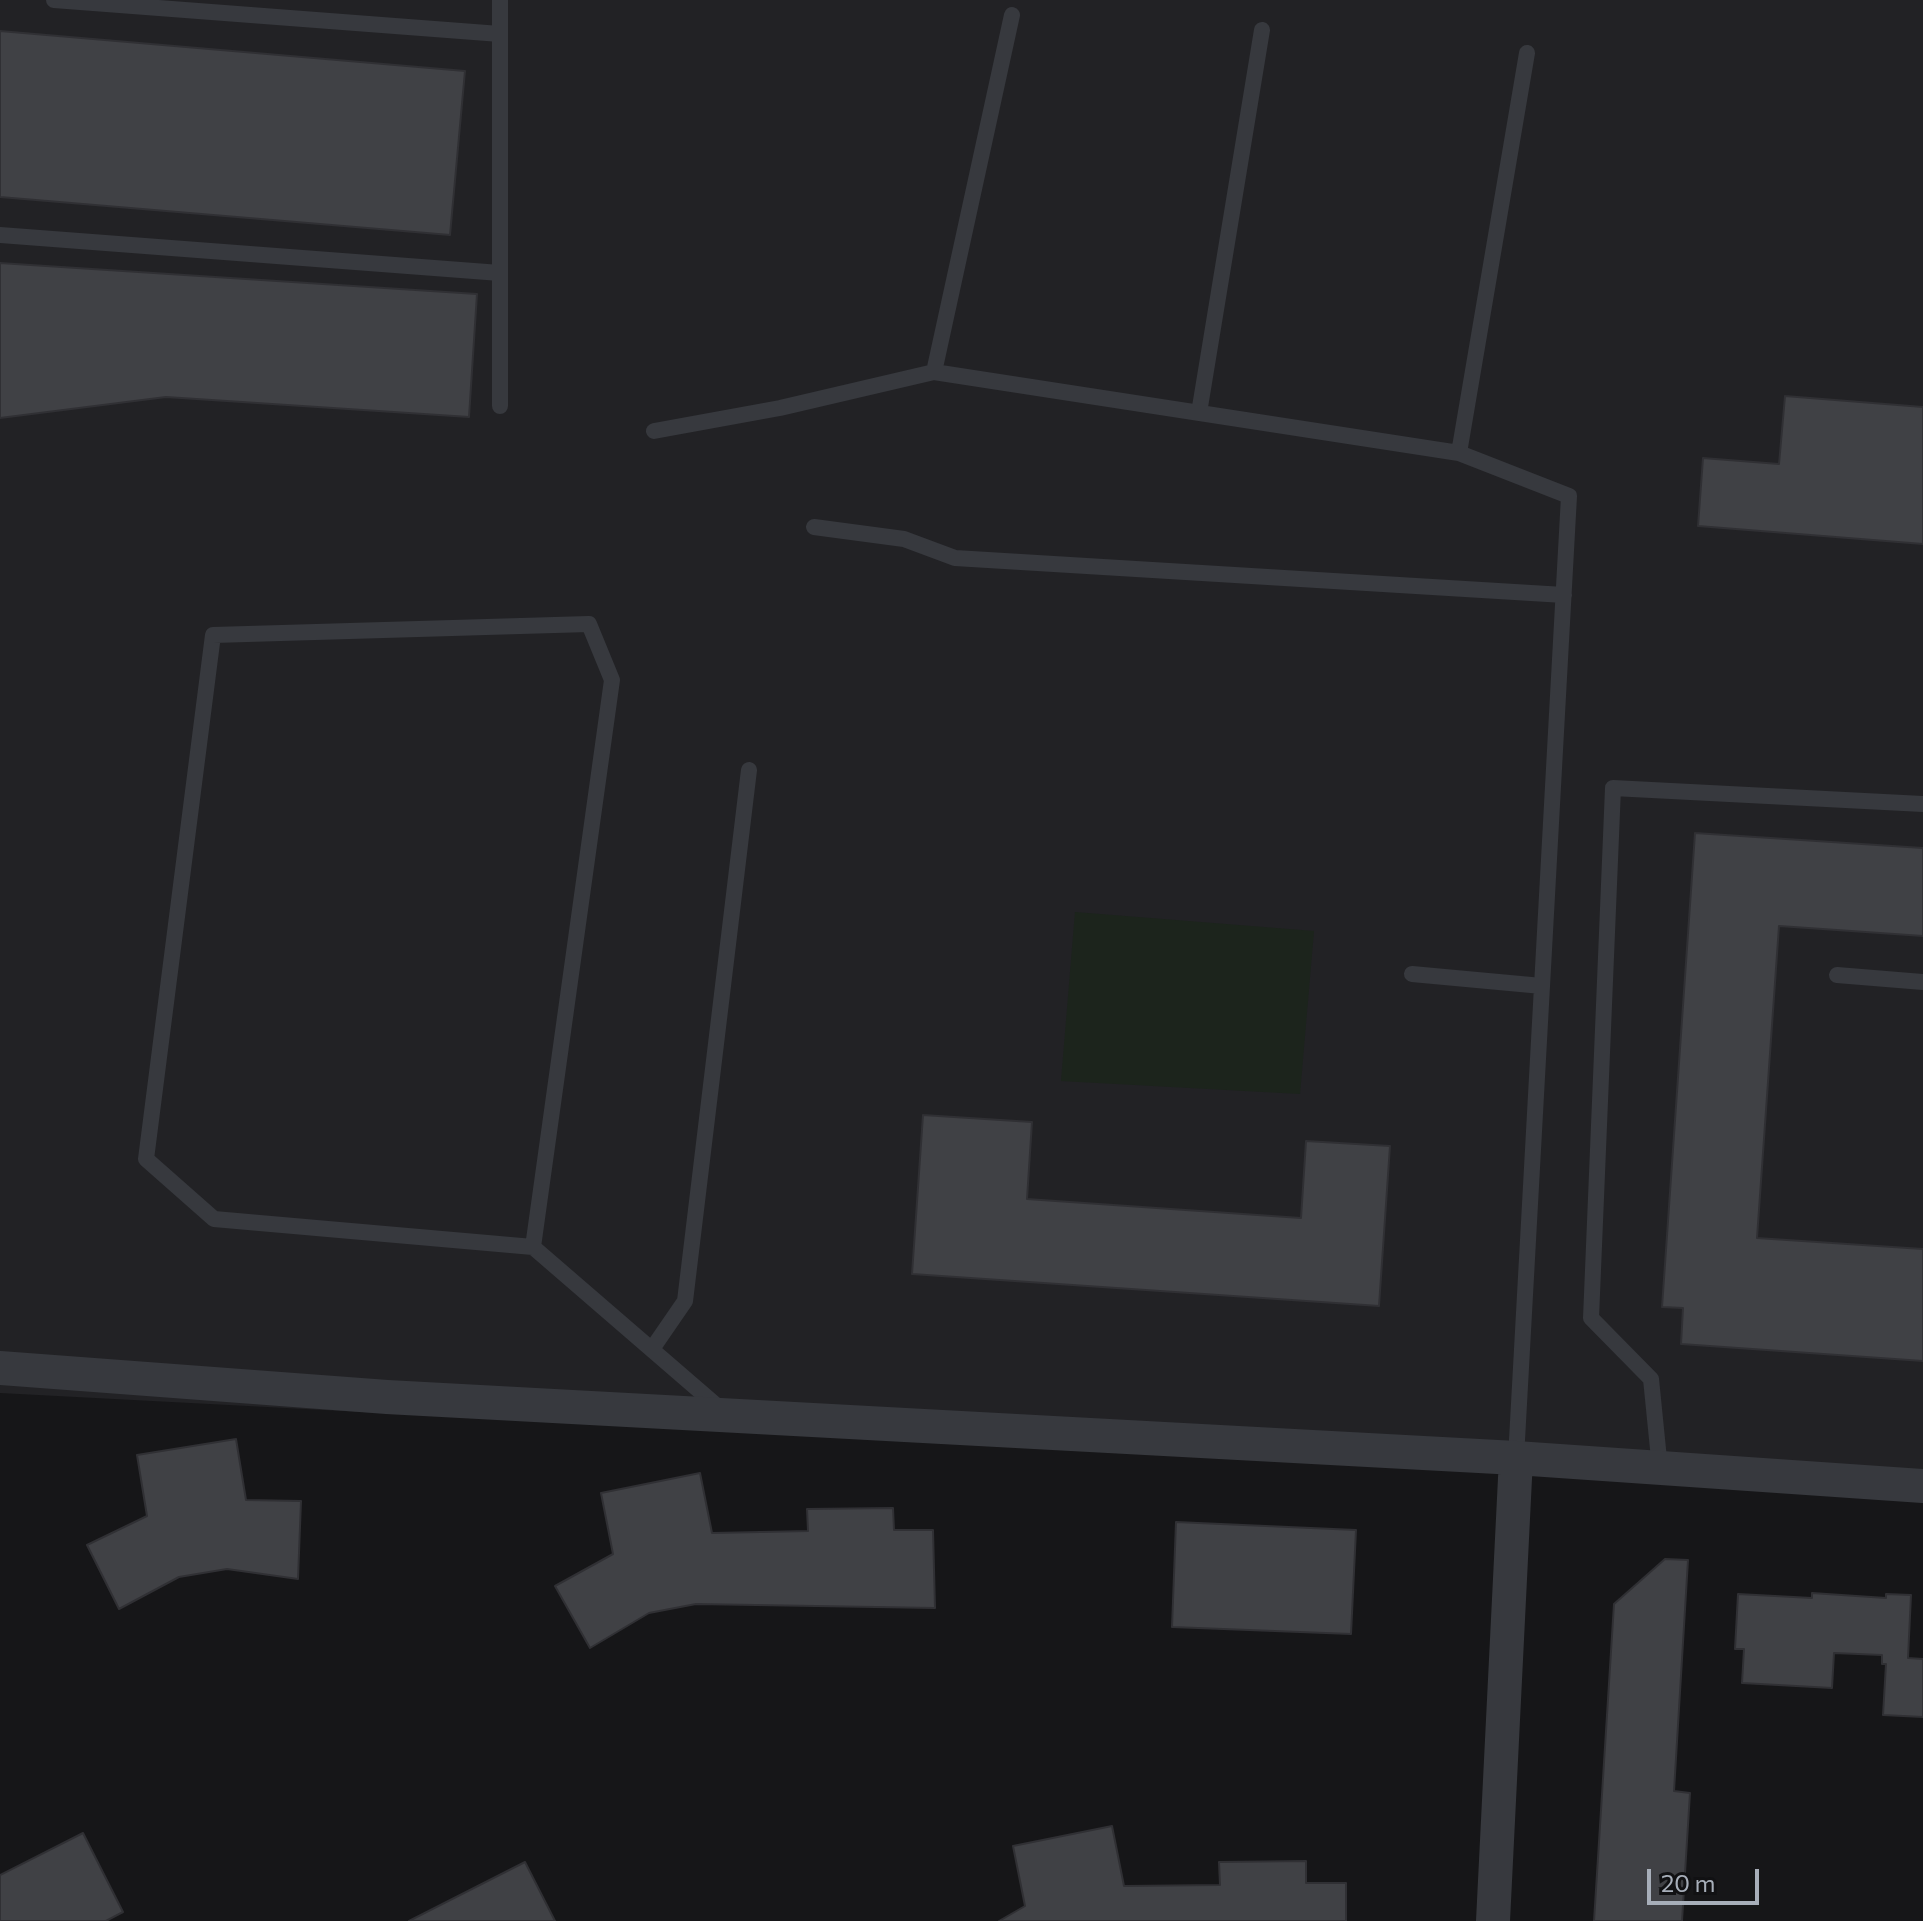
<!DOCTYPE html>
<style>
body{margin:0}
#map{position:relative;width:1923px;height:1921px;overflow:hidden;background:#161618;font-family:Commissioner,sans-serif}
canvas{display:block}
.scale{position:absolute;left:1647px;top:1869px;width:112px;height:36px;box-sizing:border-box;border:4px solid #a7aeb9;border-top:0;padding-left:10px;font-size:24px;line-height:28px;white-space:nowrap;color:#a7aeb9;-webkit-text-stroke:6px #111113;paint-order:stroke}
</style>
<div id="map">
<canvas width="1923" height="1921"></canvas>
<div class="scale">20 m</div>
</div>
<script>
const g = document.querySelector('canvas').getContext('2d');
g.lineJoin = 'round';
function paint(path, color) { g.fillStyle = color; g.fill(path, 'evenodd'); }
const poly = rows => new Path2D(rows.map(r => 'M' + r).join(''));
function stroke(path, color, width, dash) { g.strokeStyle = color; g.lineWidth = width; g.lineCap = dash ? 'butt' : 'round'; g.setLineDash(dash || []); g.stroke(path); }
paint(poly([
 [0,0,1923,0,1923,1494,0,1393]
]), '#222225');
paint(poly([
 [1075,912,1314,931,1300,1094,1061,1081]
]), '#1c241c');
const building = poly([
 [0,31,465,71,450,235,0,197,0,31],
 [0,263,477,294,469,417,166,397,0,418,0,263],
 [1785,396,1923,407,1923,544,1698,526,1703,458,1779,464,1785,396],
 [1695,833,1923,848,1923,936,1779,926,1757,1238,1923,1249,1923,1361,1681,1344,1683,1308,1662,1307,1695,833],
 [923,1115,1032,1122,1027,1199,1301,1218,1306,1141,1390,1146,1379,1306,912,1274,923,1115],
 [236,1439,246,1500,301,1501,298,1579,227,1569,179,1577,119,1609,87,1545,147,1516,137,1455,236,1439],
 [700,1473,712,1533,808,1531,807,1509,893,1508,894,1530,933,1530,935,1608,696,1604,649,1613,590,1648,555,1586,613,1554,601,1493,700,1473],
 [1176,1522,1356,1530,1351,1634,1172,1627,1176,1522],
 [1665,1559,1688,1560,1674,1791,1690,1793,1682,1921,1594,1921,1614,1604,1665,1559],
 [1812,1593,1886,1598,1886,1594,1911,1595,1908,1658,1923,1659,1923,1717,1883,1715,1886,1664,1882,1664,1882,1655,1834,1653,1832,1688,1742,1683,1744,1649,1735,1649,1738,1594,1812,1598,1812,1593],
 [1112,1826,1124,1886,1220,1885,1219,1862,1306,1861,1306,1883,1346,1883,1346,1921,999,1921,1025,1906,1013,1846,1112,1826],
 [83,1833,123,1912,106,1921,0,1921,0,1875,83,1833],
 [525,1862,555,1921,409,1921,525,1862]
]);
paint(building, '#404145');
stroke(building, '#303034', 2);
stroke(poly([
 [54,0,500,34],
 [0,235,500,273],
 [934,372,1012,15],
 [500,406,500,0],
 [1199,413,1262,30],
 [654,431,780,408,934,372,1459,453,1569,496,1516,1458],
 [1459,453,1527,53],
 [814,527,904,539,955,558,1564,595],
 [1412,974,1542,986],
 [1837,975,1923,982],
 [533,1247,612,680,589,624,213,635,146,1159,214,1219,533,1247,724,1412],
 [652,1349,685,1301,749,770],
 [1660,1469,1651,1379,1591,1318,1613,788,1923,804]
]), '#37393e', 16);
stroke(poly([
 [0,1368,387,1397,1516,1458,1923,1486],
 [1493,1921,1516,1458]
]), '#37393e', 34);
</script>
